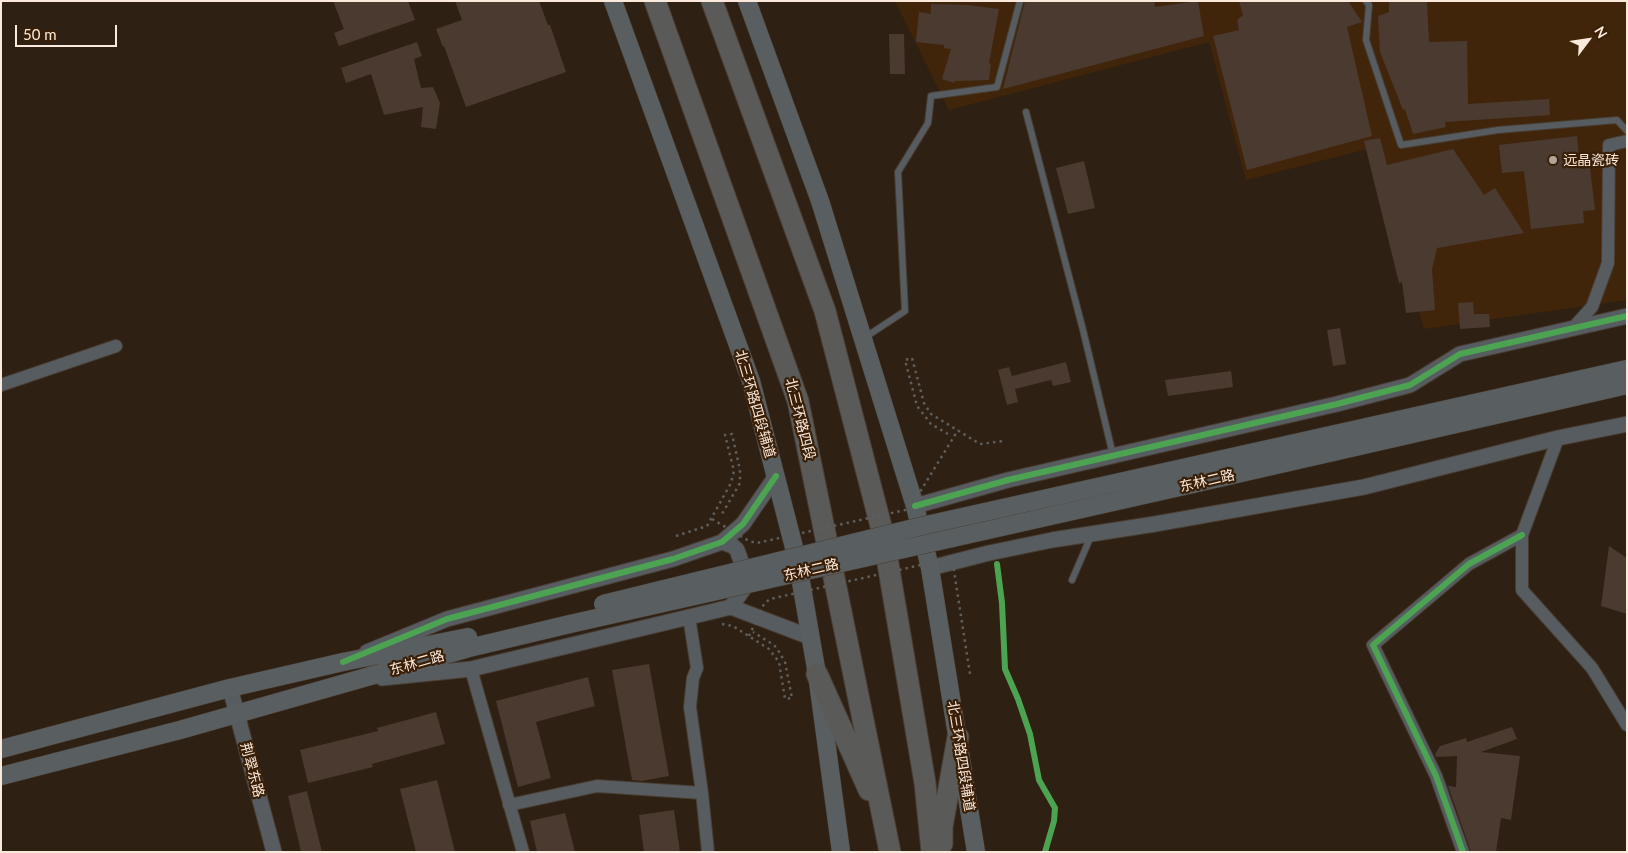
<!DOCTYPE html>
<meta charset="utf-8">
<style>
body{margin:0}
#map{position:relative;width:1628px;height:853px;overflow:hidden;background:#2e2012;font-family:Lato,sans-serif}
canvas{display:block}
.frame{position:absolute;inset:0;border:2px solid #fbe9db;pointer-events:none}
.north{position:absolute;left:1563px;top:15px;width:50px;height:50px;-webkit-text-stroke:4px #391f07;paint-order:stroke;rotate:59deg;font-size:14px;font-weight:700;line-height:20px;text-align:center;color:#fbe9db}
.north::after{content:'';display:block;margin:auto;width:18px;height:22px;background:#fbe9db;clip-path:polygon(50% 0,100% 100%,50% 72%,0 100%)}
.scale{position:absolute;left:15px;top:25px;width:102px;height:22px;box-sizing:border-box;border:2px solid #fbe9db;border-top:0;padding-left:6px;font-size:15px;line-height:18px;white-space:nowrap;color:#fbe9db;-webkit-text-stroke:4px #391f07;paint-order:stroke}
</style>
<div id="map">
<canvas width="1628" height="853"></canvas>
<div class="frame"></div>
<div class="north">N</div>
<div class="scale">50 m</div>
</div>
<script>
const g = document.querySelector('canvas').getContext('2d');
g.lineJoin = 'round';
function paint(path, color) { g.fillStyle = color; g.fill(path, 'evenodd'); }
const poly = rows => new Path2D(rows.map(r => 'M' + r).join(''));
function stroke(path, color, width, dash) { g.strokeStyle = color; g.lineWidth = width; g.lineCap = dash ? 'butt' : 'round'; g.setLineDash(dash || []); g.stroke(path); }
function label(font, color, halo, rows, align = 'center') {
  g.font = font + ' Lato,"Noto Sans SC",sans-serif'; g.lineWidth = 4.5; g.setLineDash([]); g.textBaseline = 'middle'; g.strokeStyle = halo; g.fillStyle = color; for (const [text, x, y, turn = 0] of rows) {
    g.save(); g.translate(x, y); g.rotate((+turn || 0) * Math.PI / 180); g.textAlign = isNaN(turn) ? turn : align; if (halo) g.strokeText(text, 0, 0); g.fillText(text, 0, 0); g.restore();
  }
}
paint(poly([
 [895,1,1627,1,1627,300,1424,329,1375,147,1246,180,1209,42,949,110]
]), '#41250b');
paint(poly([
 [333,1,408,1,415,20,339,46,334,33,344,29],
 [455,1,539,1,548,25,550,25,566,72,466,107,444,46,443,47,436,29,462,20],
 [1025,1,1154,1,1155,7,1198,1,1204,36,1003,89],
 [1239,1,1348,1,1362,22,1347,27,1372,136,1247,170,1213,36,1239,30,1237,20,1243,15],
 [1389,1,1427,1,1429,42,1467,41,1468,104,1549,99,1550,115,1445,122,1446,127,1413,134,1405,109,1403,110,1380,52,1378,16,1389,12],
 [931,4,967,5,999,9,989,63,991,64,989,80,955,81,954,83,942,79,951,49,944,48,944,45,916,42,919,12,931,14],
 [889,34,904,34,905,74,890,74],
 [417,42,422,56,414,59,421,88,433,87,440,103,436,129,421,127,423,107,384,115,371,74,346,83,341,68],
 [1577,136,1580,169,1590,168,1595,210,1583,211,1584,223,1531,229,1524,171,1502,173,1499,145],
 [1380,138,1387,165,1453,149,1484,195,1495,188,1524,233,1437,248,1432,269,1435,310,1406,313,1402,282,1399,283,1364,141],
 [1084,161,1095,208,1068,214,1056,168],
 [1473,302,1474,314,1489,314,1490,327,1460,329,1458,303],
 [1340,328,1346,364,1333,366,1327,330],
 [1066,362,1071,382,1053,386,1051,380,1015,389,1018,402,1007,405,998,370,1009,367,1012,376],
 [1231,371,1233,387,1168,396,1165,380],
 [1609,546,1627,558,1627,614,1601,606],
 [649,664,669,776,642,781,632,780,612,670],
 [588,677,595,706,536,722,551,778,518,787,496,701],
 [436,712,445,744,372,764,373,767,308,783,300,750,378,731,377,728],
 [1512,727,1517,739,1481,752,1520,756,1511,820,1501,818,1496,852,1471,852,1448,786,1456,787,1457,756,1436,757,1435,754,1440,746,1466,738,1467,742],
 [437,780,455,852,416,852,400,789],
 [307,791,322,852,301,852,288,796],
 [674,810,680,852,644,852,639,815],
 [565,813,575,852,537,852,530,821]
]), '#4b3a30');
const service = poly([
 [1366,1,1369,5,1366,40,1401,145,1498,130,1617,120,1627,131],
 [1026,112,1083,330,1113,455],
 [864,338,905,311,898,172,928,123,931,96,997,87,1020,1],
 [1072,580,1091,536]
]);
const minor = poly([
 [1573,328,1592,307,1608,263,1609,145,1627,141],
 [1,385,116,346],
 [1558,438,1522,535,1522,590,1592,668,1627,725],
 [689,617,697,668,693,678,690,707,702,793],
 [471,669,523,852],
 [509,805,597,786,702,793,708,852],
 [1463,852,1436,776,1373,645,1469,564,1522,535]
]);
const tertiary = poly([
 [915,506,1008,480,1337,404,1410,385,1460,354,1627,316],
 [722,542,733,546,737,550,746,575,745,587,731,607],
 [930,568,989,553,1052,540,1155,524,1364,487,1558,438,1627,424],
 [367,652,447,619,673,559,722,542,743,524,776,476],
 [382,678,471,669,731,607,810,637],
 [230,688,274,852]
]);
const secondary = poly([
 [613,1,751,381,797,559,817,674,841,852],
 [747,1,820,201,915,506,930,568,976,852],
 [1187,467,1627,369],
 [1193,484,1627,385],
 [1,749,230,688,343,662,468,637],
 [1,776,180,730,469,648,570,624]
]);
const trunk = poly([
 [655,1,798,401,890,852],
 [712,1,825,311,883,534,925,783,932,852],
 [817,674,869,790],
 [942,844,942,827,958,737]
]);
stroke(service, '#483c31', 8);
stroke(minor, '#483c31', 14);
stroke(tertiary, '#483c31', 17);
stroke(secondary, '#483c31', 19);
stroke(trunk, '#483c31', 23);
stroke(poly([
 [948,434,931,424,917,406,905,360,912,358,924,403,931,414,980,444,1004,441],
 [676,536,707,526,731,483,734,471,725,435,732,434,740,470,740,483,722,514],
 [722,624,733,626,769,649,779,662,785,699,792,698,785,662,778,650,774,645,753,632]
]), '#5e5e5d', 2.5, [2.5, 4]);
stroke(service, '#575c60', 6);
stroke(minor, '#575c60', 12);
stroke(tertiary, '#575c60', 15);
stroke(secondary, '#595f61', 18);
stroke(trunk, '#5a5a58', 21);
const secondaryBridge = poly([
 [603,604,922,526,1187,467],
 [570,624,1193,484]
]);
stroke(secondaryBridge, '#483c31', 19, []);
stroke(poly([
 [712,519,749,541,757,543,905,510,912,505,958,430],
 [749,636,764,604,770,599,952,558,970,674]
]), '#5e5e5d', 2.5, [2.5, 4]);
stroke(secondaryBridge, '#595f61', 18);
stroke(poly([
 [915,506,1008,480,1337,404,1410,385,1460,354,1627,316],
 [997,564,1002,603,1005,669,1018,699,1030,734,1039,780,1055,808,1054,821,1045,852],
 [343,662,447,619,673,559,722,542,743,524,776,476],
 [1463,852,1436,776,1373,645,1469,564,1522,535]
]), '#4ca352', 6);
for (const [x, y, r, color] of [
 [1553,160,5,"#b3a395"]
]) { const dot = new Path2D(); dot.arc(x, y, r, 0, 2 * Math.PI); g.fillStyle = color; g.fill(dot); stroke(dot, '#391f07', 2); }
label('14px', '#fbe9db', '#391f07', [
 ["远晶瓷砖",1563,160]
], 'left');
label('14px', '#fbe9db', '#391f07', [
 ["北三环路四段辅道",755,404,74],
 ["北三环路四段",800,419,76],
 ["东林二路",1207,481,-13],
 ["东林二路",811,570,-13],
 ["东林二路",417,663,-16],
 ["北三环路四段辅道",961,756,81],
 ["荆翠东路",252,770,75]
]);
</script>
